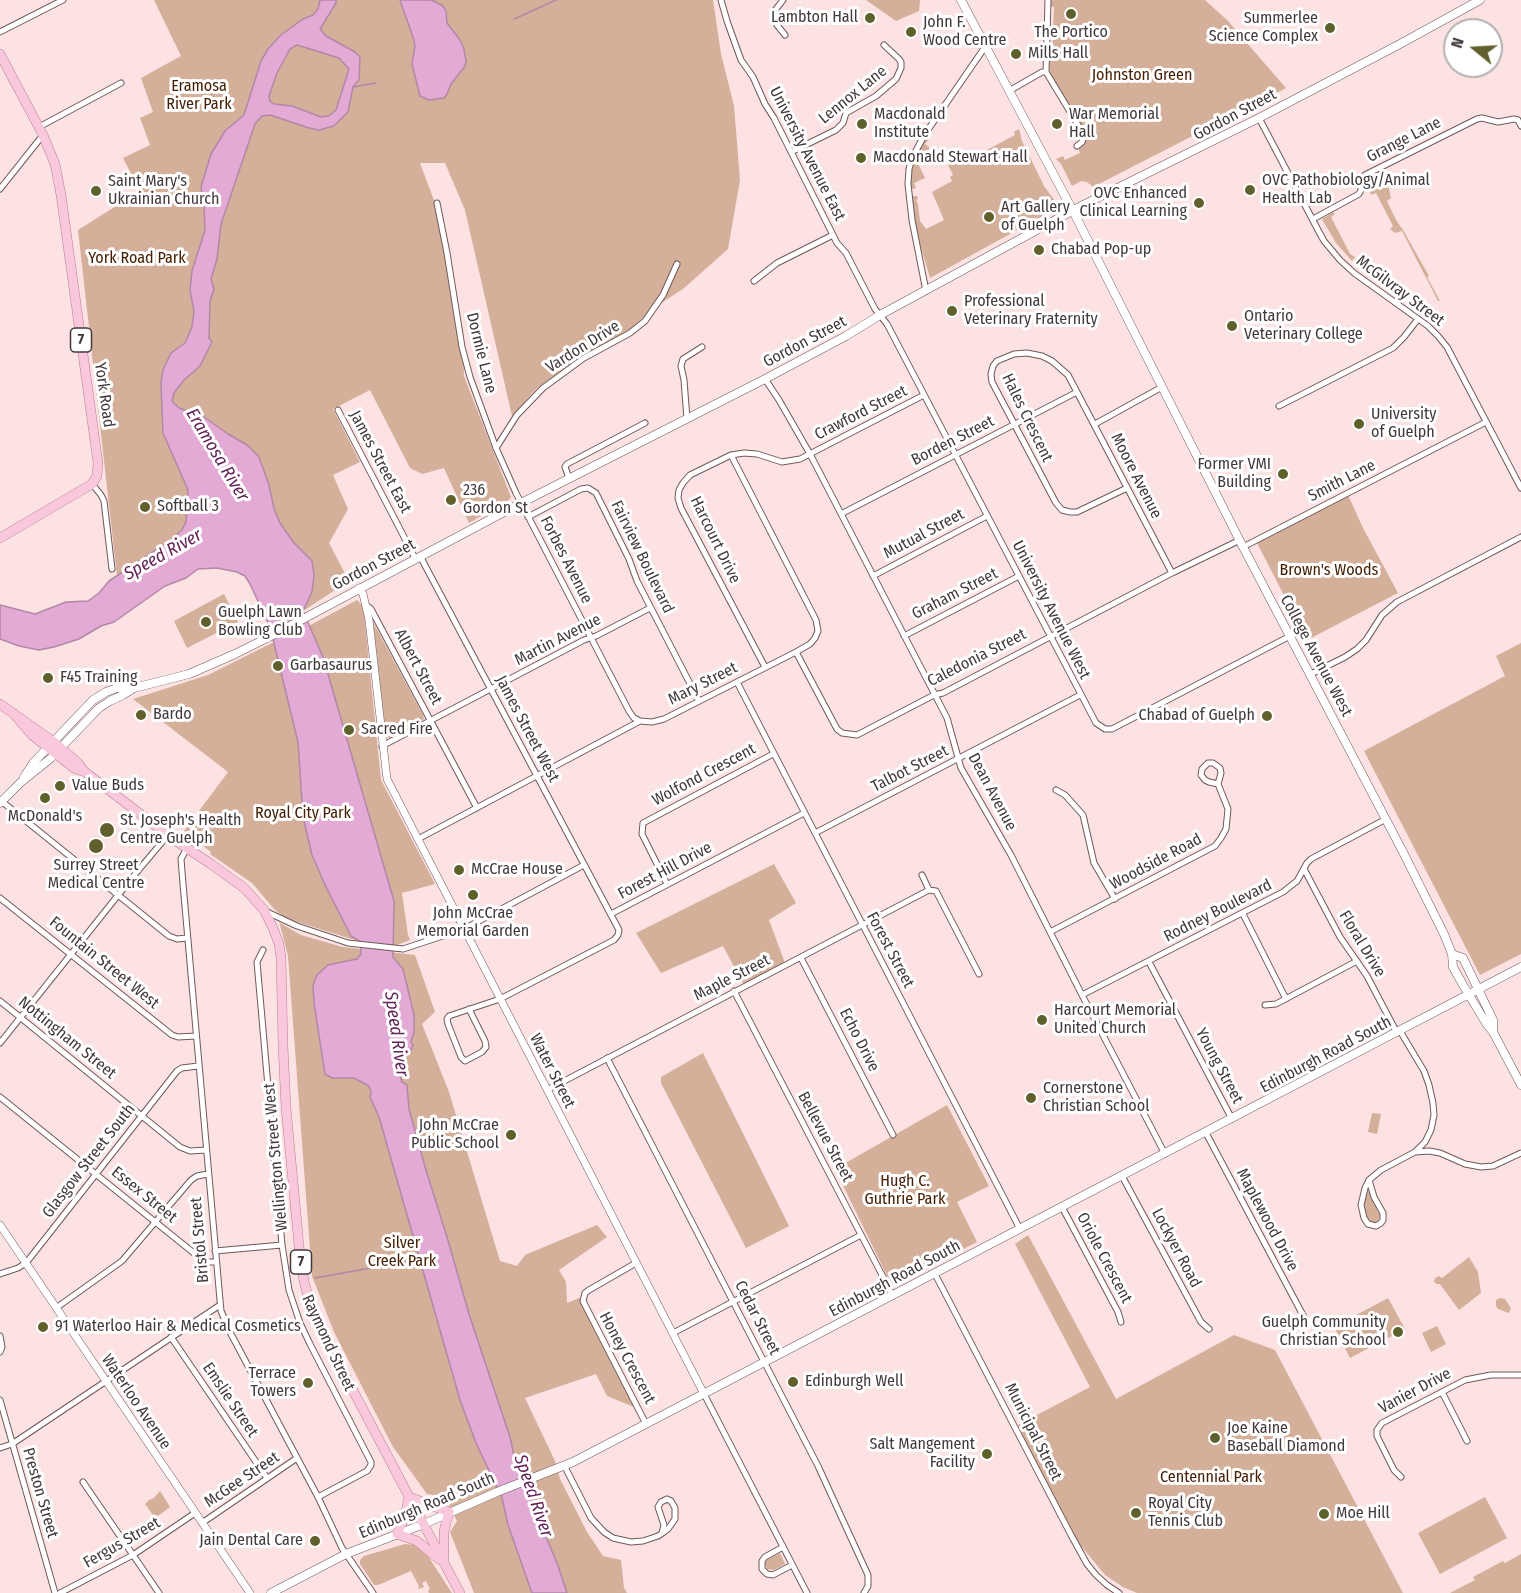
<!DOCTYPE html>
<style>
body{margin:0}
#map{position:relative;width:1521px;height:1593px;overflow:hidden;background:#fde2e3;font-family:"Fira Sans Condensed",sans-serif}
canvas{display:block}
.north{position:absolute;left:1443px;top:18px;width:60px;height:60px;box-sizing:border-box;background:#fff;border:2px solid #b4b0b0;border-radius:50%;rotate:288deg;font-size:16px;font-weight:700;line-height:24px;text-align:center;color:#43393a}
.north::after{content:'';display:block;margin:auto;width:21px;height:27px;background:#60602d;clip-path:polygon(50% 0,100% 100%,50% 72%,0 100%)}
</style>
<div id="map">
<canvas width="1521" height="1593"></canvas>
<div class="north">N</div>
</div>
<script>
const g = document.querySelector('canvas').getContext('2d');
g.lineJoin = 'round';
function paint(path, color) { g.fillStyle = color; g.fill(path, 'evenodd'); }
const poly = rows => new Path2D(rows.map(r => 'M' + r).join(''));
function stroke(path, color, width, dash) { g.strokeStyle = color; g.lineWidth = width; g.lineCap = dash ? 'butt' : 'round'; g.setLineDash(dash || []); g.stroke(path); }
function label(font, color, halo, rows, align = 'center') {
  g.font = font + ' "Fira Sans Condensed",sans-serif'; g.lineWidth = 6; g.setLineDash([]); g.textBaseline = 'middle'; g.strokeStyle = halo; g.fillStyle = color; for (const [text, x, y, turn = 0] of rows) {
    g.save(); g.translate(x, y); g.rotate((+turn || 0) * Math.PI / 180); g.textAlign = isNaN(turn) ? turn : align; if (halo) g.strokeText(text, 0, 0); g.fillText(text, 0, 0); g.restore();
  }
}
paint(poly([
 [154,0,320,0,318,9,313,15,303,19,261,61,244,116,225,131,201,187,204,206,205,230,192,271,190,290,194,311,192,327,185,343,163,433,188,490,186,522,182,530,171,540,117,576,78,230,140,191,123,158,150,145,140,118,153,112,141,78,181,56],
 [336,0,713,0,721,54,734,106,740,180,728,249,683,289,652,309,632,328,566,367,536,389,512,416,465,210,445,163,420,163,435,203,463,347,464,376,511,497,509,500,469,523,444,468,422,474,410,468,370,390,333,409,360,462,333,475,348,509,329,543,349,581,303,611,312,592,312,561,294,543,280,523,274,509,269,485,247,445,228,434,204,417,179,408,172,401,174,393,184,380,200,366,209,338,210,301,214,289,211,279,217,259,221,224,255,124,262,116,270,115,309,128,348,112,353,87,359,80,355,52,326,36,320,29,336,3],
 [866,0,920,0,919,11,896,21],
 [1050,0,1205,0,1227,20,1286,88,1093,187,1087,182,1081,181,1072,186,1061,164,1056,159,1063,156,1065,160,1080,153,1078,148,1084,143,1087,139,1091,139,1092,133,1086,133,1050,73,1049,60,1052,57,1054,7,1050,6],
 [297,45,339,58,349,69,336,110,329,116,321,118,292,106,274,104,269,102,269,96,277,73,290,49],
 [1019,129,1022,141,1044,186,1055,201,1054,207,1050,212,930,278,917,234,912,201,913,196,917,196,918,199,916,200,918,204,920,221,926,229,944,220,932,192,952,181,950,177,953,175,948,165,958,162,958,160,965,156,968,160,1015,135,1014,132],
 [928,136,930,138,925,144,929,147,929,151,925,154,924,153,920,155,920,157,916,159,925,178,914,183,916,188,913,189,910,186,913,164,918,151],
 [1382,170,1385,170,1391,198,1387,201,1396,220,1403,230,1429,276,1427,277,1440,301,1438,301,1402,231,1395,233,1390,229,1393,226,1376,193,1371,195,1369,188,1371,178],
 [1333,212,1335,214,1331,217,1350,254,1355,257,1352,261,1336,243,1322,219],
 [1356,258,1406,294,1402,299,1358,266,1353,262],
 [1348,495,1363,528,1398,593,1307,640,1257,543],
 [224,594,238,622,187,648,174,621],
 [357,600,363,606,365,622,381,780,435,884,402,893,408,935,410,940,394,946,361,942,285,918,274,909,252,883,210,854,211,852,184,831,228,772,133,699,208,675,272,643,275,644],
 [373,622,423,715,424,719,420,722,390,738,387,737,385,733],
 [1521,643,1521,954,1480,975,1364,751,1505,676,1496,656],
 [774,864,796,903,769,920,786,966,745,987,723,946,661,973,636,933],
 [279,921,280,923,301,935,343,947,415,955,435,1012,422,1024,449,1092,500,1261,517,1266,525,1255,597,1225,607,1237,559,1270,566,1282,567,1303,584,1296,639,1409,607,1396,596,1374,525,1398,555,1461,560,1479,587,1532,603,1556,621,1560,624,1588,627,1593,474,1593,450,1532,457,1521,444,1496,427,1494,393,1447,334,1332,312,1276,288,956],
 [703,1053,789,1226,746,1248,661,1083,661,1077],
 [947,1105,989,1186,957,1202,977,1242,892,1286,835,1169],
 [1372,1113,1381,1114,1377,1134,1368,1132],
 [1368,1191,1370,1192,1380,1216,1378,1221,1375,1223,1370,1222,1368,1220,1364,1206,1364,1200],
 [1028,1235,1116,1399,1234,1335,1275,1350,1403,1593,1137,1593,1123,1587,1105,1575,1063,1524,1018,1425,1090,1387,1015,1244],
 [1469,1257,1478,1272,1481,1293,1459,1310,1440,1284,1437,1284,1434,1282,1435,1278,1439,1276,1442,1278],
 [1388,1298,1405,1329,1350,1358,1334,1327],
 [1501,1298,1505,1299,1511,1308,1509,1313,1498,1309,1496,1306,1496,1300],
 [1437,1326,1446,1344,1431,1352,1422,1333],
 [160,1491,170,1507,155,1518,145,1504,149,1500,154,1498],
 [1485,1497,1507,1538,1440,1574,1418,1533],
 [405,1544,414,1545,415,1544,426,1553,452,1593,429,1593,428,1591,430,1589,426,1581,422,1583,424,1587,418,1589,419,1586,411,1571,378,1585,374,1585,360,1564,360,1560,364,1556],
 [780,1553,785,1564,774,1570,767,1569,765,1564,767,1560],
 [1521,1554,1521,1593,1450,1593,1475,1580,1473,1577,1503,1561,1505,1563]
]), '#d4af9a');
const water = poly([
 [320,0,336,0,336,3,320,29,326,36,355,52,360,57,359,80,353,87,348,112,334,126,319,130,309,128,270,115,262,116,255,124,221,224,217,259,211,279,214,289,210,301,209,338,212,342,200,366,184,380,174,393,172,401,179,408,204,417,228,434,247,445,259,457,269,485,274,509,280,523,294,543,312,561,314,575,312,592,303,611,323,657,394,901,393,957,403,969,414,1015,414,1032,411,1042,413,1045,411,1050,408,1052,405,1058,405,1063,402,1071,399,1073,402,1082,407,1085,409,1109,425,1167,447,1237,469,1314,510,1437,516,1465,557,1563,567,1593,532,1593,508,1525,502,1498,476,1443,460,1400,379,1117,370,1097,371,1092,369,1086,354,1078,332,1078,325,1074,314,1003,313,985,317,975,328,965,357,959,361,954,361,942,351,936,326,887,312,855,303,817,298,742,270,627,250,584,245,576,237,572,217,568,198,569,186,578,165,586,114,622,101,626,79,639,54,647,39,650,19,646,0,639,0,605,35,614,66,602,88,601,99,593,109,581,171,540,182,530,186,522,188,490,163,433,161,383,163,370,171,353,185,343,192,327,194,311,190,290,192,271,205,230,204,206,201,187,211,154,225,131,244,115,261,61,268,49,281,35,303,19,313,15,318,9,320,0],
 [297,45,339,58,349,69,336,110,329,116,321,117,292,106,274,104,270,101,269,96,277,73,290,49,297,45],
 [400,0,432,0,443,6,446,11,447,23,460,40,464,49,466,61,465,66,451,84,447,94,444,98,429,100,420,96,412,64,415,46,414,40,400,0]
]);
paint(water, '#e2aad5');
stroke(water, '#b288a6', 1.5);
stroke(poly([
 [514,19,556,0],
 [353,87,376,83],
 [315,1278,421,1259]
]), '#b288a6', 1.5);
const minor = poly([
 [721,0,727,21,741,60,753,77,765,104,774,118,837,243,846,253,875,309,887,324,1096,723,1105,729,1112,729,1290,636],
 [783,0,776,9,775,20,777,25,785,35],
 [1048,0,1046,72,1084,135,1082,142,1077,146],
 [0,32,63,0],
 [1009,91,1042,72,1046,72],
 [1259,118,1318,230,1324,241,1340,260,1354,273,1428,326,1438,336,1447,347,1521,488],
 [39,127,121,83],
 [791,152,836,130,843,123,846,113,876,96,896,79,901,68,901,62,899,59,884,45],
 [0,189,43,135],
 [437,203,447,253,462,347,470,377,496,448,516,493,629,711,634,718,640,721],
 [1313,219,1359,194,1361,190,1362,180,1365,175,1477,119,1482,118,1498,122,1514,119,1518,120,1521,126],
 [754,281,777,263,833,235],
 [926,291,912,220,908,184,909,169,912,158,925,134,985,47],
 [765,379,779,400,810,454,947,718,961,768,1011,855,1082,995,1165,1154],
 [1279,406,1393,348,1404,337,1418,319],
 [338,410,415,558],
 [687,419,684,380,681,366,683,359,702,347],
 [1095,424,1162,387],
 [496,448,517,415,543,388,584,358,630,333,645,321,663,295,677,264],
 [569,478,565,467,567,464,645,423],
 [92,484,101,495,104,501,112,569],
 [1127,488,1077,512,1070,512,1062,510,1056,503,992,382,991,374,993,366,997,361,1014,354,1027,353,1042,356,1052,361,1068,375,1172,573],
 [841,514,1077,392],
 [528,517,581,489,588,488,596,493,629,559,637,581,699,701],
 [1243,547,1486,422],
 [420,556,619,930,618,935,614,940,500,999,449,1016,447,1019,448,1024,461,1057,465,1061,482,1052,486,1047,485,1041,469,1009],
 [873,576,987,516],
 [366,605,371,609,477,808],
 [904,636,1019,576],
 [796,652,837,729,842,733,857,735,934,695,943,693,1172,573,1240,540],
 [765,667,681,508,678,498,679,490,683,483,690,475,731,455,744,453,757,454,782,462,800,459,924,395],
 [1311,674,1345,657,1357,649,1366,640,1382,615,1397,602,1521,537],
 [737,682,1020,1229],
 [382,746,584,640,596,636,650,608],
 [1056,790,1065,795,1083,815,1094,863,1115,899],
 [0,800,169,936,177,939,187,938],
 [815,833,1080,695],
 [418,839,640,721,652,722,664,719,796,652,810,644,815,638,818,631,816,620,731,455],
 [187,848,181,859,183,884,221,1311,231,1334,318,1497,342,1548,373,1593],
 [1304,869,1340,937,1367,976,1397,1033],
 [922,875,929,890,936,891,979,974],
 [667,884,642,834,643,823,773,754],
 [0,898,172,1035,178,1037,196,1036],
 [267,912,297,926,348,943,403,949,464,929,584,865],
 [611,914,804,813],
 [1243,914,1286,999],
 [1050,932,1215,846,1221,838,1226,829,1228,809,1218,784,1221,773,1220,768,1213,763,1208,763,1202,769,1201,775,1205,780,1209,782,1218,784],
 [263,950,257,962,282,1245,289,1290,300,1323,310,1344,371,1462,371,1465,367,1471,318,1497],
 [801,958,893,1135],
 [1149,962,1232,1119],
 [734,991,893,1296],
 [1082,995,1283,892,1297,881,1307,863,1311,859,1386,819],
 [0,1001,180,1147,190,1151,206,1150],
 [1265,1005,1276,1004,1357,961],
 [1400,1031,1424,1071,1429,1085,1433,1103,1434,1115,1431,1130,1425,1142,1415,1152,1429,1151,1440,1153,1465,1164,1481,1167,1493,1166,1521,1153],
 [0,1043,131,879,168,835],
 [607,1058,818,1466,868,1575,868,1586,864,1593],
 [547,1090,929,890],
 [0,1097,205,1262,216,1262],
 [1206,1133,1305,1319],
 [1122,1176,1201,1322,1209,1329],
 [1369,1180,1374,1197,1383,1213,1383,1220,1381,1223,1376,1226,1368,1224,1364,1218,1361,1205,1365,1188,1369,1180,1381,1170,1415,1152],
 [1062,1207,1118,1312,1121,1322],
 [215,1251,282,1245],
 [636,1263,589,1290,585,1293,583,1301,646,1424],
 [0,1274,18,1268,26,1263,177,1071,182,1068,198,1066],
 [935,1274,1071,1535,1087,1564,1096,1575,1107,1585,1119,1593],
 [56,1308,122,1261,191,1180,197,1176,208,1174],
 [673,1333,861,1235],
 [0,1336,2,1347,0,1352],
 [171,1337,267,1478],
 [1442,1392,1467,1441],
 [704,1394,807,1593],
 [0,1400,55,1593],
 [0,1448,12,1444,220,1305],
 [564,1465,591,1518,604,1532,613,1538,631,1542,643,1541,658,1536,664,1532,668,1529,675,1519,675,1508,671,1501,667,1499,661,1502,658,1507,664,1525,662,1533],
 [1401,1477,1394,1470,1377,1436,1377,1430,1382,1423,1465,1380,1491,1375,1521,1375],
 [83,1482,159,1593],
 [202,1523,297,1458],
 [783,1547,765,1557,762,1561,762,1569,767,1574,773,1575,792,1565],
 [60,1593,133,1555,195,1513]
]);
const tertiary = poly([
 [359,588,363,594,369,620,387,779,704,1394],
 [0,1225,250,1593]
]);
const secondary = poly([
 [961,0,1073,211,1243,547,1403,852,1444,934,1452,954,1453,967,1463,985,1486,1023,1493,1032,1521,1085],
 [24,777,34,762,93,700,106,692,117,688,133,688],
 [0,803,20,783,51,758,99,708,110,701,123,695,134,688,189,674,235,654,273,635,521,503,765,379,846,336,880,315,1083,205,1259,118,1400,44,1480,0],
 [1452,954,1463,958,1493,1020,1493,1032],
 [271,1593,346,1554,424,1524,497,1492,573,1462,1521,967]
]);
const primary = poly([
 [0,54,43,135,55,164,61,195,98,463,97,476,92,484,0,538],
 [0,704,54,742,78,763,83,770],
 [15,715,32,735,74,768,85,772,176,841,211,864,244,888,264,910,273,928,279,944,281,958,283,1046,286,1108,300,1256,304,1281,310,1304,320,1328,460,1593],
 [409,1497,405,1516,397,1534,417,1541,440,1560],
 [409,1497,449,1512,444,1531,444,1561]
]);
stroke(minor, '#6f585a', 7);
stroke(tertiary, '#6f585a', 8);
stroke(secondary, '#6f585a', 9);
stroke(primary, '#b77f94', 10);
stroke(minor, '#fff', 5);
stroke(tertiary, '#fff', 7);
stroke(secondary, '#fff', 8);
stroke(primary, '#f9c8dc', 9);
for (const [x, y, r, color] of [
 [1071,14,6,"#60602d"],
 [870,18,6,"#60602d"],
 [1330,28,6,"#60602d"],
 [911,32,6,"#60602d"],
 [1016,54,6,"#60602d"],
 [862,124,6,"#60602d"],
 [1057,124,6,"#60602d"],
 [861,158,6,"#60602d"],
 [1250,190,6,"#60602d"],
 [96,191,6,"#60602d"],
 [1199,203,6,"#60602d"],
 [989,217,6,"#60602d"],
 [1039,250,6,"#60602d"],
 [952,311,6,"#60602d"],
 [1232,326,6,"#60602d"],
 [1359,424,6,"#60602d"],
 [1283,474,6,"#60602d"],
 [451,500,6,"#60602d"],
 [145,507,6,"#60602d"],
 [206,622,6,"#60602d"],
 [278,666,6,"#60602d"],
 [48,678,6,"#60602d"],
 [141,715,6,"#60602d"],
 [1267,716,6,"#60602d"],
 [349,730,6,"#60602d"],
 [60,786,6,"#60602d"],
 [45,798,6,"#60602d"],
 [107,830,8,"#60602d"],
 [96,846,8,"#60602d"],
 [459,870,6,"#60602d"],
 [473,895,6,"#60602d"],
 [1042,1020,6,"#60602d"],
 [1031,1098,6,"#60602d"],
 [511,1135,6,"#60602d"],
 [43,1327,6,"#60602d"],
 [1398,1332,6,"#60602d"],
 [793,1382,6,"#60602d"],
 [308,1383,6,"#60602d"],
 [1215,1438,6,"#60602d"],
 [987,1454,6,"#60602d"],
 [1136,1513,6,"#60602d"],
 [1324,1514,6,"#60602d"],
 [315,1541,6,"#60602d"]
]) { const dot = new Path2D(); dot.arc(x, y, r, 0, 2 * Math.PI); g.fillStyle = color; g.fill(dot); stroke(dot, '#fff', 2); }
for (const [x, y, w] of [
 [81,340,21],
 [301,1262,21]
]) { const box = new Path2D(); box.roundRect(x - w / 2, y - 12, w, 24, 4.5); g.fillStyle = '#fff'; g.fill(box); stroke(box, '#43393a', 1.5); }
label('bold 15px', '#43393a', null, [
 ["7",81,340],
 ["7",301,1262]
]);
label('16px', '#43393a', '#fff', [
 ["Lambton Hall",858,18,"right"],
 ["Summerlee",1318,19,"right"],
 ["Science Complex",1318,37,"right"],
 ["John F.",923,23],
 ["Wood Centre",923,41],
 ["The Portico",1071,33,"center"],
 ["Mills Hall",1028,54],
 ["Macdonald",874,115],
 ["Institute",874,133],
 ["War Memorial",1069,115],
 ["Hall",1069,133],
 ["Macdonald Stewart Hall",873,158],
 ["OVC Pathobiology/Animal",1262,181],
 ["Health Lab",1262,199],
 ["Saint Mary's",108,182],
 ["Ukrainian Church",108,200],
 ["OVC Enhanced",1187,194,"right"],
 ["Clinical Learning",1187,212,"right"],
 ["Art Gallery",1001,208],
 ["of Guelph",1001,226],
 ["Chabad Pop-up",1051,250],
 ["Professional",964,302],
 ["Veterinary Fraternity",964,320],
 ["Ontario",1244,317],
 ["Veterinary College",1244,335],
 ["University",1371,415],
 ["of Guelph",1371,433],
 ["Former VMI",1271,465,"right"],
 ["Building",1271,483,"right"],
 ["236",463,491],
 ["Gordon St",463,509],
 ["Softball 3",157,507],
 ["Guelph Lawn",218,613],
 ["Bowling Club",218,631],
 ["Garbasaurus",290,666],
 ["F45 Training",60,678],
 ["Bardo",153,715],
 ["Chabad of Guelph",1255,716,"right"],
 ["Sacred Fire",361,730],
 ["Value Buds",72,786],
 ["McDonald's",45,817,"center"],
 ["St. Joseph's Health",120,821],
 ["Centre Guelph",120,839],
 ["Surrey Street",96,866,"center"],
 ["Medical Centre",96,884,"center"],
 ["McCrae House",471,870],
 ["John McCrae",473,914,"center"],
 ["Memorial Garden",473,932,"center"],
 ["Harcourt Memorial",1054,1011],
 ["United Church",1054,1029],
 ["Cornerstone",1043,1089],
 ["Christian School",1043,1107],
 ["John McCrae",499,1126,"right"],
 ["Public School",499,1144,"right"],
 ["Guelph Community",1386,1323,"right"],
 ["Christian School",1386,1341,"right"],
 ["91 Waterloo Hair & Medical Cosmetics",55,1327],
 ["Terrace",296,1374,"right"],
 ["Towers",296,1392,"right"],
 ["Edinburgh Well",805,1382],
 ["Joe Kaine",1227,1429],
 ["Baseball Diamond",1227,1447],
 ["Salt Mangement",975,1445,"right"],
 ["Facility",975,1463,"right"],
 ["Royal City",1148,1504],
 ["Tennis Club",1148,1522],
 ["Moe Hill",1336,1514],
 ["Jain Dental Care",303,1541,"right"]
], 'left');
label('16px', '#462004', '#fff', [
 ["Johnston Green",1142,76],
 ["Eramosa",199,87],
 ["River Park",199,105],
 ["York Road Park",137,259],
 ["Brown's Woods",1329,571],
 ["Royal City Park",303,814],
 ["Hugh C.",905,1182],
 ["Guthrie Park",905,1200],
 ["Silver",402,1244],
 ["Creek Park",402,1262],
 ["Centennial Park",1211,1478]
]);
label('16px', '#43393a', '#fff', [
 ["Lennox Lane",853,95,-39],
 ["Gordon Street",1235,115,-28],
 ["Grange Lane",1404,140,-27],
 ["University Avenue East",807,154,63],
 ["McGilvray Street",1400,291,37],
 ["Gordon Street",805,342,-28],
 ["Vardon Drive",583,347,-32],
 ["Dormie Lane",481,353,76],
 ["York Road",104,395,82],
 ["Crawford Street",861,413,-27],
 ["Hales Crescent",1027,418,64],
 ["Borden Street",953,441,-27],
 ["James Street East",380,462,62],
 ["Moore Avenue",1136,476,63],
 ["Smith Lane",1342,481,-27],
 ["Mutual Street",924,534,-28],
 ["Harcourt Drive",715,540,64],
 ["Fairview Boulevard",642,557,64],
 ["Forbes Avenue",566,560,63],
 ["Gordon Street",374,565,-28],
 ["Graham Street",955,594,-27],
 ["University Avenue West",1051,610,63],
 ["Martin Avenue",558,640,-27],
 ["College Avenue West",1316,656,62],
 ["Caledonia Street",977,658,-27],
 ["Albert Street",418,667,62],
 ["Mary Street",703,684,-27],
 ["James Street West",527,729,62],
 ["Talbot Street",910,769,-27],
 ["Wolfond Crescent",704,775,-28],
 ["Dean Avenue",992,792,62],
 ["Woodside Road",1156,862,-28],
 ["Forest Hill Drive",665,871,-28],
 ["Rodney Boulevard",1218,911,-27],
 ["Floral Drive",1362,944,59],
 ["Forest Street",890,950,62],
 ["Fountain Street West",104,963,39],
 ["Maple Street",732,978,-27],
 ["Nottingham Street",67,1038,39],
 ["Echo Drive",859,1040,63],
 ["Edinburgh Road South",1326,1055,-28],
 ["Young Street",1219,1066,62],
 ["Water Street",552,1071,63],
 ["Bellevue Street",825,1137,62],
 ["Wellington Street West",276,1157,-95],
 ["Glasgow Street South",89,1161,-52],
 ["Essex Street",144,1195,39],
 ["Maplewood Drive",1267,1220,62],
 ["Bristol Street",200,1240,-95],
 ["Lockyer Road",1176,1248,62],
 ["Oriole Crescent",1104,1258,62],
 ["Edinburgh Road South",895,1279,-28],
 ["Cedar Street",757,1318,63],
 ["Raymond Street",328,1343,65],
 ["Honey Crescent",627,1358,62],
 ["Vanier Drive",1415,1391,-28],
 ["Emslie Street",230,1400,56],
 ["Waterloo Avenue",136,1402,56],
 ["Municipal Street",1033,1432,63],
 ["McGee Street",242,1480,-34],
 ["Preston Street",40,1493,74],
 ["Edinburgh Road South",427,1506,-23],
 ["Fergus Street",122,1543,-30]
]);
label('italic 18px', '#622258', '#fff', [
 ["Eramosa River",217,455,59],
 ["Speed River",163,555,-29],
 ["Speed River",396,1034,82],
 ["Speed River",533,1496,71]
]);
</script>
